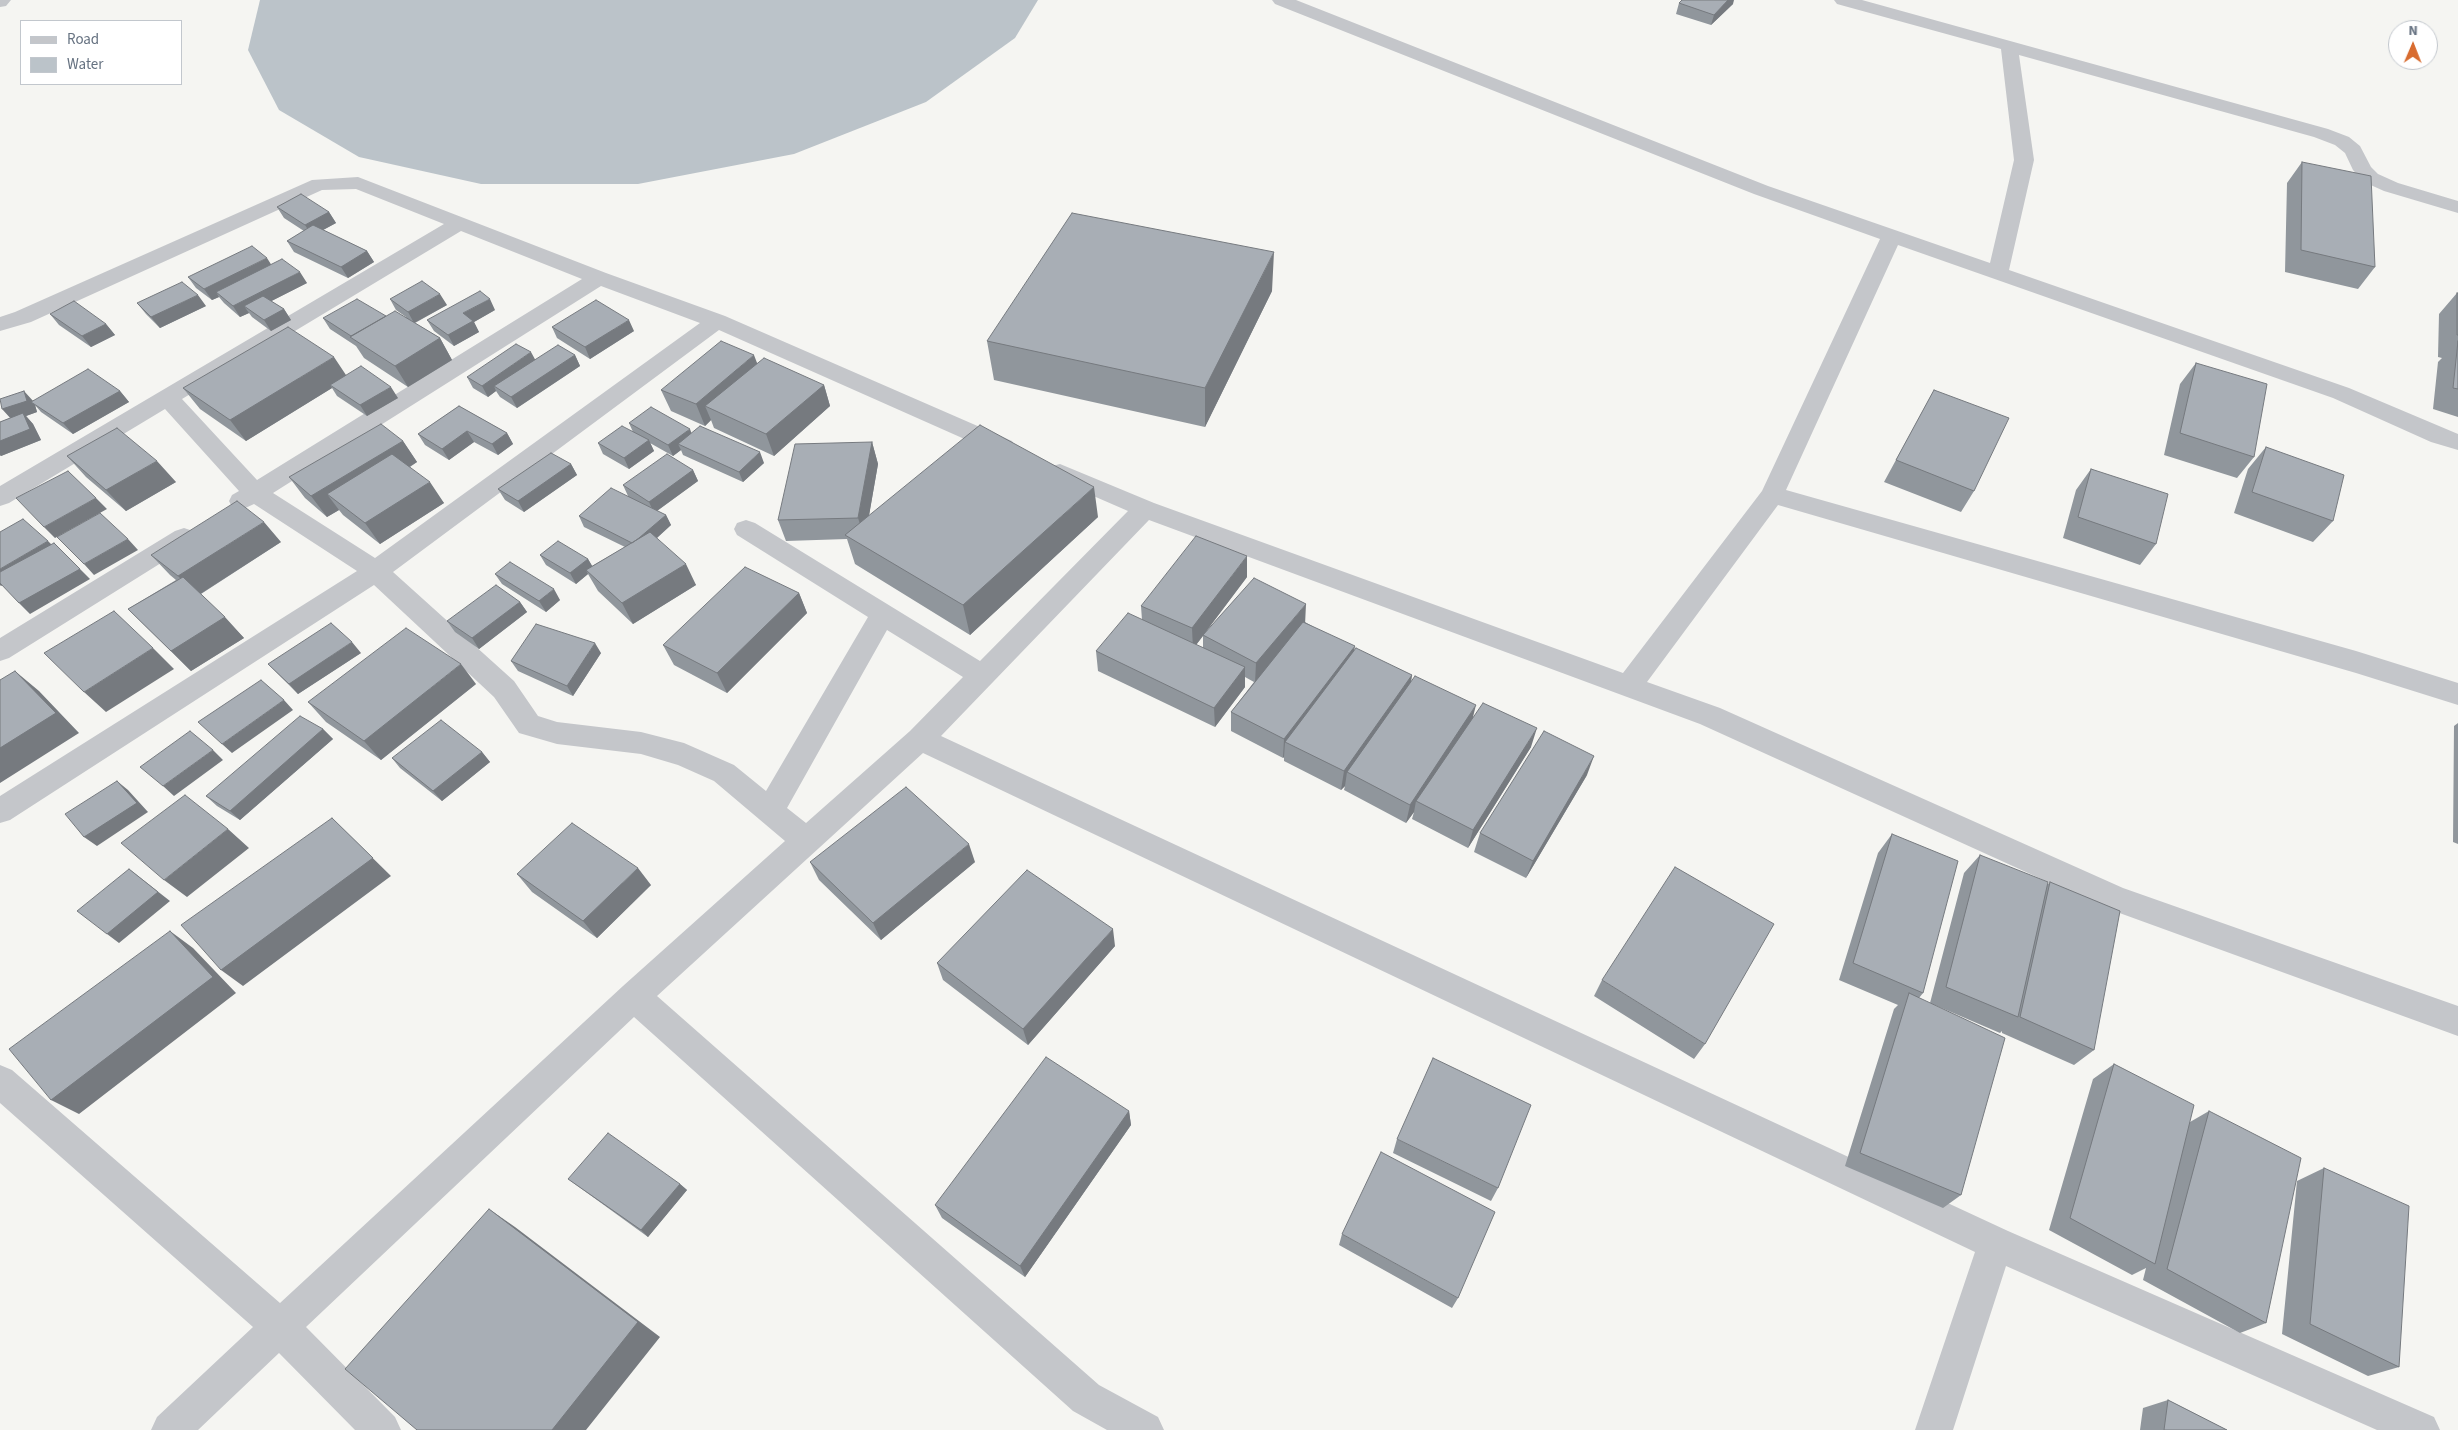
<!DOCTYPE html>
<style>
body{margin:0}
#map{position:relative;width:2458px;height:1430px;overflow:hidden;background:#f5f5f2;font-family:"Source Sans 3",sans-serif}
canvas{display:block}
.legend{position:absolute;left:20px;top:20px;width:162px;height:65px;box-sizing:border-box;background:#fff;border:1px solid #c2c7cd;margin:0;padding:6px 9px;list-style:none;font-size:15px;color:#667281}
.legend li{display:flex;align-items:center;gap:10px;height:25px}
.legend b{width:25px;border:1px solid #c2c7cd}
.north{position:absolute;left:2388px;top:20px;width:50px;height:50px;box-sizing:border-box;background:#fff;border:1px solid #c2c7cd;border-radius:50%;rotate:1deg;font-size:14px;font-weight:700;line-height:20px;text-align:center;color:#667281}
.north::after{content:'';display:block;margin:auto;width:18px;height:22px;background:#d86c30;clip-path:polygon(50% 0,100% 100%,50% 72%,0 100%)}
</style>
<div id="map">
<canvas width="2458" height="1430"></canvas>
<ul class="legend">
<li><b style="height:6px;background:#c4c6ca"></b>Road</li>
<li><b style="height:14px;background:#bbc3c9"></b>Water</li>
</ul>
<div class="north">N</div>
</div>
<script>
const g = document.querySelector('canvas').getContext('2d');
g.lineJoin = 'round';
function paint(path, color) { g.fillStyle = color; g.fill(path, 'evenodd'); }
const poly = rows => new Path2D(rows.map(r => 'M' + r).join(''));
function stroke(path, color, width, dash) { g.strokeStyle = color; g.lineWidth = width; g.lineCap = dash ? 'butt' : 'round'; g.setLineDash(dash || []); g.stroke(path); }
paint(poly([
 [260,0,1038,0,1015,38,926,102,794,154,638,184,481,184,359,157,279,110,248,50]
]), '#bbc3c9');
paint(poly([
 [0,0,11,0,6,6,0,7,0,0],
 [1272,0,1296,0,1768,186,1990,263,2014,160,2001,49,1837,4,1834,0,1862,0,2328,129,2349,137,2360,146,2371,167,2378,174,2398,183,2458,201,2458,213,2384,191,2364,182,2353,170,2345,153,2335,145,2314,137,2019,55,2034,160,2009,270,2349,388,2458,434,2458,450,2431,442,2333,398,1898,245,1786,490,2356,651,2458,683,2458,705,2356,673,1778,505,1647,682,1720,708,2123,888,2458,1006,2458,1036,2103,907,1700,724,1149,520,941,736,2008,1231,2434,1417,2440,1430,2377,1430,2006,1266,1953,1430,1915,1430,1975,1252,923,753,657,996,1099,1385,1158,1417,1164,1430,1107,1430,1073,1411,634,1017,306,1327,395,1417,401,1430,355,1430,279,1353,198,1430,151,1430,157,1417,253,1327,0,1103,0,1065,12,1070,280,1303,623,986,785,841,714,781,678,765,641,754,557,744,519,733,494,697,374,585,10,820,0,823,0,796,357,571,254,504,241,510,232,507,229,501,232,495,239,491,165,409,9,503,0,506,0,486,444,224,356,189,322,190,31,322,0,331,0,317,15,312,312,180,358,177,606,273,725,316,1012,441,1016,447,1012,453,1004,455,996,453,719,330,393,572,514,681,538,716,557,722,641,732,684,743,734,765,766,791,868,617,737,535,734,529,737,523,746,520,755,523,980,661,1128,511,1052,478,1048,472,1052,466,1060,464,1154,503,1623,673,1762,491,1880,239,1754,194,1275,4,1272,0],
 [461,231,582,279,257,480,182,399,461,231],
 [601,286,700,323,375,558,273,493,601,286],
 [887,630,963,677,910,731,806,823,787,808,887,630],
 [184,528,193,531,196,537,193,543,9,658,0,661,0,638,175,531,184,528]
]), '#c4c6ca');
paint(poly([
 [1679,3,1733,4,1711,25,1676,14],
 [2302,162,2375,267,2358,289,2285,272,2287,183],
 [277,207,329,212,336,223,323,230,367,251,374,262,348,278,294,252,287,241,304,231,284,218],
 [271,265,307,283,271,301,284,309,291,320,271,331,252,317,249,313,240,317,224,303,219,297,212,300,196,288,188,277],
 [1272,291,1205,427,994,380,987,341],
 [2457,293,2458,293,2458,417,2433,409,2438,362,2442,358,2438,357,2439,314],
 [390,299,447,305,415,323,440,338,452,360,408,387,364,358,356,346,330,329,323,318,385,316,406,317,396,310],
 [137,303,206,306,160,328,146,314],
 [495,310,474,322,479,332,454,346,434,331,427,320],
 [50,314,106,324,115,335,91,347,59,325],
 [552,327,634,331,590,359,557,338],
 [575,355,580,366,517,408,500,397,496,391,488,397,473,388,467,377,535,360],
 [757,363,824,385,830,406,774,456,714,428,711,420,705,426,671,411,661,390],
 [2196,363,2254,457,2237,478,2164,455,2180,384],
 [346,375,398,398,367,416,337,396,332,388,246,441,200,409,183,388],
 [1934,390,1974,491,1961,512,1884,482],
 [120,391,129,402,73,434,41,412,35,405,37,412,26,416,33,424,41,440,1,456,0,455,0,422,10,418,32,401],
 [459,406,507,433,513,444,498,455,474,442,449,460,425,445,418,434],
 [629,423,691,433,764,463,743,482,683,455,681,450,673,456,650,443,654,451,629,469,603,454,598,443,633,432],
 [403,441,417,462,410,467,444,503,380,544,343,515,339,510,327,517,305,498,289,477],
 [872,442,878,464,869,515,1098,517,970,635,855,564,847,539,786,541,778,520],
 [2266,447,2333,521,2313,542,2234,513,2248,469],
 [67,456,176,482,126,511,86,477],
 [571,464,577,475,524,512,505,500,498,489],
 [2091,469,2156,544,2140,565,2063,538,2076,490],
 [693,470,698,481,657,511,666,515,671,525,657,538,696,585,633,624,598,591,588,574,576,584,546,565,540,555,588,559,592,566,625,547,584,527,579,516,628,496,623,485],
 [281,542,201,594,244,638,191,671,128,609,176,580,170,575,151,555],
 [495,574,560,600,546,612,502,584],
 [1247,577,1207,630,1305,622,1354,650,1412,675,1411,681,1473,717,1531,747,1468,848,1412,819,1414,812,1406,823,1344,790,1345,786,1341,790,1284,761,1284,757,1283,758,1231,731,1231,712,1254,682,1245,677,1245,687,1215,727,1098,671,1096,651,1142,620,1141,606],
 [1203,636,1203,648,1196,645],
 [799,593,807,613,727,693,674,665,663,645],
 [520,602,527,612,479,649,455,632,447,621],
 [361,653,298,694,268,664],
 [601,653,573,696,518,671,511,661],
 [476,684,381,760,326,722,308,702],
 [2458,723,2458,844,2453,842,2454,726],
 [323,729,333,739,240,820,217,806,206,796],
 [482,752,490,762,442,801,400,768,392,758],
 [1587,775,1526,878,1474,852,1480,833],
 [1892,834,1923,993,1919,998,1961,1195,1943,1208,1845,1166,1894,1009,1898,1005,1839,980,1878,853],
 [1980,855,2047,885,2050,882,2094,1050,2074,1065,2002,1033,2002,1031,2000,1033,1930,1003,1964,873],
 [810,862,975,862,881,940,819,880],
 [517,874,651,885,597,938,532,892],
 [1115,946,1028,1045,943,980,937,963],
 [1602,980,1705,1044,1694,1059,1594,996],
 [2114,1064,2190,1122,2209,1111,2266,1323,2240,1333,2143,1280,2146,1268,2132,1275,2049,1230,2093,1079],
 [1129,1111,1131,1125,1025,1277,942,1218,935,1205],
 [1397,1139,1498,1188,1491,1201,1393,1153],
 [2324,1168,2399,1367,2368,1376,2282,1334,2297,1181],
 [568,1179,680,1184,687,1190,648,1237],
 [1342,1234,1458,1298,1452,1308,1339,1245],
 [2168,1400,2227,1430,2140,1430,2143,1408]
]), '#90969c');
paint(poly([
 [1728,0,1734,0,1733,4,1711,25,1714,15],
 [329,212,336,223,312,236,305,225],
 [367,251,374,262,348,278,341,267],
 [1274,252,1272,291,1205,427,1205,388],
 [267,258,274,269,216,292,219,297,212,300,204,289],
 [300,272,307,283,252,311,244,306,249,313,240,317,233,306],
 [440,294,447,305,414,323,408,312],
 [198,295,206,306,160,328,151,317],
 [490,299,495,310,474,322,479,332,454,346,448,335,463,313],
 [284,309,291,320,271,331,264,320],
 [629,320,634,331,590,359,585,347],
 [106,324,115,335,91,347,82,336],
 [440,338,452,360,408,387,395,366],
 [531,352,537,363,494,386,496,391,488,397,482,386],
 [575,355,580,366,517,408,511,397],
 [754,355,762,376,705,406,711,420,705,426,696,404],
 [334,357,348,378,330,385,332,388,246,441,230,420],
 [824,385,830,406,774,456,766,434],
 [391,387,398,398,367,416,360,405],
 [24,391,34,402,31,402,35,405,37,412,26,416,33,424,41,440,1,456,0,455,0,441,12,420,2,409],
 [120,391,129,402,73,434,63,423],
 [690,429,694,440,678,444,681,450,673,456,668,445],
 [467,431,474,442,449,460,442,449],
 [507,433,513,444,498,455,492,444],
 [649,440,654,451,629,469,624,458],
 [403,441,417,462,344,507,327,494,339,510,327,517,311,496],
 [872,442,878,464,865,539,858,518],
 [760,452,764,463,743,482,739,472],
 [157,461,176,482,126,511,106,490],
 [571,464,577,475,524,512,518,501],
 [693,470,698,481,654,513,649,502],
 [430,482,444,503,380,544,365,523],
 [1094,487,1098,517,970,635,963,605],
 [96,498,107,509,55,538,44,527],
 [666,515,671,525,639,554,633,543],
 [264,522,281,542,197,596,178,576],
 [128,539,138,550,94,575,84,564],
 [48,541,59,552,1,586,0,585,0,569],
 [54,543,90,579,30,614,19,603],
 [1247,556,1247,577,1193,649,1192,628],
 [588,559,594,569,586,570,588,574,576,584,570,573],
 [686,564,696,585,633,624,622,603],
 [554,589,560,600,546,612,539,601],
 [799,593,807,613,727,693,717,673],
 [520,602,527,612,479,649,472,638],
 [1306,604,1305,625,1255,683,1256,663],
 [225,617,244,638,191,671,171,651],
 [352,642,361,653,298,694,289,684],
 [595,643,601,653,573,696,567,686],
 [1355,646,1352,666,1285,742,1284,757,1283,758,1284,739],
 [153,648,174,669,106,712,84,692],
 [461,664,476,684,381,760,364,741],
 [1245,667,1245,687,1215,727,1214,708],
 [15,671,39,691,79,733,0,783,0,748],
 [1412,675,1409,695,1347,772,1345,786,1341,790,1344,771],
 [284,700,293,710,232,753,222,744],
 [1476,705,1471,725,1416,801,1414,812,1406,823,1410,805],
 [1537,728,1531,747,1468,848,1473,830],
 [323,729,333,739,240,820,230,811],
 [213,750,223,760,174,796,163,786],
 [482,752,490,762,442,801,433,791],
 [1594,756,1587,775,1526,878,1533,861],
 [117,781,128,790,148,812,97,846,84,837],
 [332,818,391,876,243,986,221,970],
 [228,829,249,848,187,897,164,880],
 [969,844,975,862,881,940,873,923],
 [638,868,651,885,597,938,583,921],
 [129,869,170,901,119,943,107,934],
 [1113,929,1115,946,1028,1045,1023,1029],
 [170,931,193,948,236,993,79,1114,51,1100],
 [1129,1111,1131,1125,1025,1277,1020,1266],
 [680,1184,687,1190,648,1237,641,1230],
 [489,1209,515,1227,660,1337,586,1430,552,1430]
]), '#767a7f');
const building = poly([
 [1682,0,1728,0,1714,15,1679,3,1682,0],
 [2302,162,2371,176,2375,267,2301,250,2302,162],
 [301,194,329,212,305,225,277,207,301,194],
 [1072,213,1274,252,1205,388,987,341,1072,213],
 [313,225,367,251,341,267,287,241,313,225],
 [252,246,267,258,204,289,188,277,252,246],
 [282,259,300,272,233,306,216,292,282,259],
 [422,281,440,294,408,312,390,299,422,281],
 [182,282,198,295,151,317,137,303,182,282],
 [480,291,490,299,463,313,473,321,448,335,427,320,480,291],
 [2457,293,2458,293,2458,335,2457,335,2457,293],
 [263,296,284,309,264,320,244,306,263,296],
 [357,299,386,316,351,336,323,318,357,299],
 [596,300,629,320,585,347,552,327,596,300],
 [74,301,106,324,82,336,50,314,74,301],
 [395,311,440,338,395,366,350,337,395,311],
 [288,327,334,357,230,420,183,388,288,327],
 [721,341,754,355,696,404,661,390,721,341],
 [2458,341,2458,389,2453,388,2458,341],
 [516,344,531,352,482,386,467,377,516,344],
 [558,345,575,355,511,397,494,386,558,345],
 [764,358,824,385,766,434,705,406,764,358],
 [2196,363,2267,384,2254,457,2180,433,2196,363],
 [361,366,391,387,360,405,330,385,361,366],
 [88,369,120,391,63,423,31,402,88,369],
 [1934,390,2009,418,1974,491,1896,460,1934,390],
 [24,391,27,401,2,409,0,399,24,391],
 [459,406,507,433,492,444,467,431,442,449,418,434,459,406],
 [651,407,690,429,668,445,629,423,651,407],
 [23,413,30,429,0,441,0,422,23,413],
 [381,424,403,441,311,496,289,477,381,424],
 [980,425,1094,487,963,605,845,535,980,425],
 [622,426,649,440,624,458,598,443,622,426],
 [700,426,760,452,739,472,678,444,700,426],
 [117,428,157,461,106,490,67,456,117,428],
 [872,442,858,518,778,520,795,444,872,442],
 [2266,447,2344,475,2333,521,2252,492,2266,447],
 [551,453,571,464,518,501,498,489,551,453],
 [392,454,430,482,365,523,327,494,392,454],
 [667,454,693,470,649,502,623,485,667,454],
 [2091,469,2168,494,2156,544,2078,517,2091,469],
 [68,471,96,498,44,527,16,498,68,471],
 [611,488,666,515,639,538,632,543,579,516,611,488],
 [237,501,264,522,178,576,151,555,237,501],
 [100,513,128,539,84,564,57,537,100,513],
 [23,519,48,541,0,569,0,532,23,519],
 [650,532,686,564,622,603,586,570,650,532],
 [1196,536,1247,556,1192,628,1141,606,1196,536],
 [558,541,588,559,570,573,540,555,558,541],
 [54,543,80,569,19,603,0,583,0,572,54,543],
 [510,562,554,589,539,601,495,574,510,562],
 [745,567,799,593,717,673,663,645,745,567],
 [183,577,225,617,171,651,128,609,183,577],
 [1254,578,1306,604,1256,663,1203,635,1254,578],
 [496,585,520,602,472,638,447,621,496,585],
 [114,611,153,648,84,692,44,653,114,611],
 [1128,613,1245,667,1214,708,1096,651,1128,613],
 [1303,622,1355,646,1284,739,1231,712,1303,622],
 [331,623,352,642,289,684,268,664,331,623],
 [536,624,595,643,567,686,511,661,536,624],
 [406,628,461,664,364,741,308,702,406,628],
 [1356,648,1412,675,1344,771,1285,742,1356,648],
 [15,671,56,713,0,748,0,680,15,671],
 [1415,676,1476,705,1410,805,1347,772,1415,676],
 [261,680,284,700,222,744,198,722,261,680],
 [1483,703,1537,728,1473,830,1416,801,1483,703],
 [300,716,323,729,230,811,206,796,300,716],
 [441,720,482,752,433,791,392,758,441,720],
 [190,731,213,750,163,786,140,767,190,731],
 [1544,731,1594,756,1533,861,1480,833,1544,731],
 [117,781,137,803,84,837,65,814,117,781],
 [906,787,969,844,873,923,810,862,906,787],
 [185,795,228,829,164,880,121,843,185,795],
 [332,818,373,858,221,970,181,925,332,818],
 [572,823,638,868,583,921,517,874,572,823],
 [1892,834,1958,861,1923,993,1853,963,1892,834],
 [1980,855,2048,882,2018,1017,1946,987,1980,855],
 [1675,867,1774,924,1705,1044,1602,980,1675,867],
 [129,869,158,892,107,934,77,911,129,869],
 [1027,870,1113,929,1023,1029,937,963,1027,870],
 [2050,882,2120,911,2094,1050,2020,1017,2050,882],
 [170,931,213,977,51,1100,9,1049,170,931],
 [1909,993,2005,1038,1961,1195,1860,1153,1909,993],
 [1046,1057,1129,1111,1020,1266,935,1205,1046,1057],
 [1433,1058,1531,1105,1498,1188,1397,1139,1433,1058],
 [2114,1064,2194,1105,2155,1264,2070,1218,2114,1064],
 [2209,1111,2301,1158,2266,1323,2167,1269,2209,1111],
 [608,1133,680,1184,641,1230,568,1179,608,1133],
 [1381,1152,1495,1212,1458,1298,1342,1234,1381,1152],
 [2324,1168,2409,1206,2399,1367,2310,1324,2324,1168],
 [489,1209,638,1322,552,1430,417,1430,345,1369,489,1209],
 [2168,1400,2227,1430,2164,1430,2168,1400]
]);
paint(building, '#a8aeb5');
stroke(building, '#767a7f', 1);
</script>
